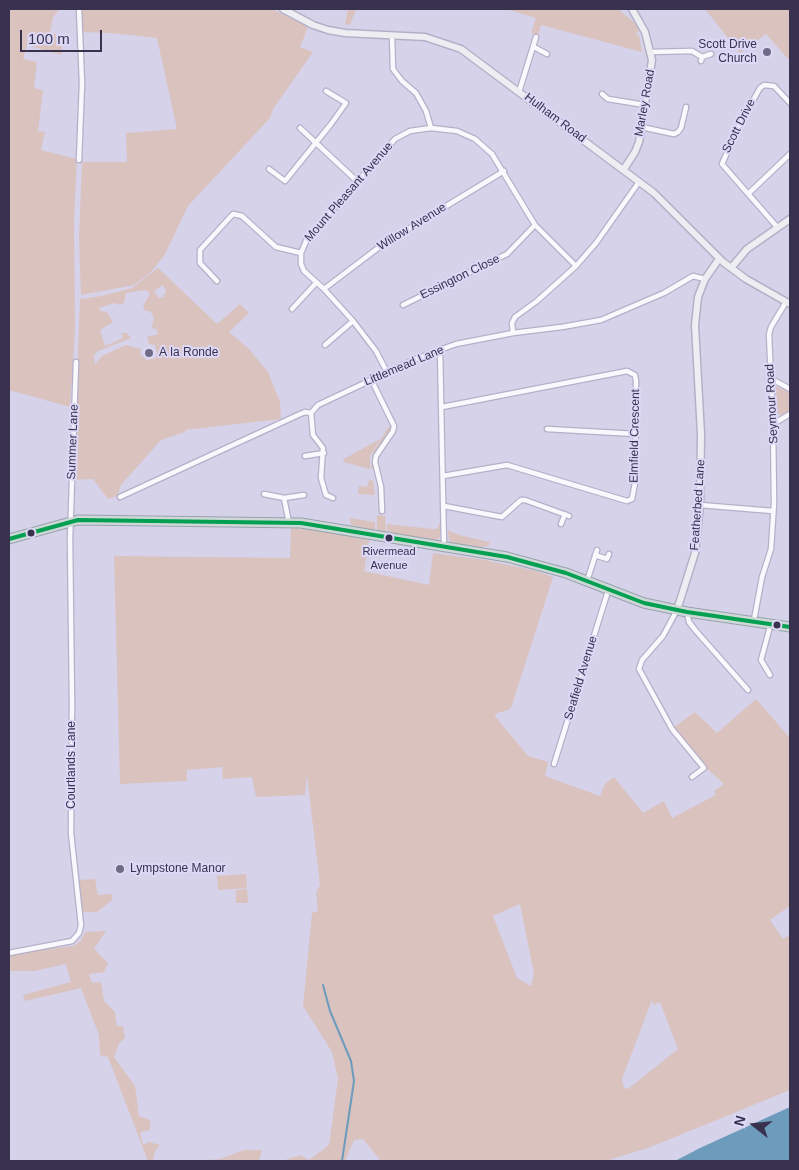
<!DOCTYPE html>
<style>
body{margin:0}
#map{position:relative;width:799px;height:1170px;overflow:hidden;background:#d6d2ea;font-family:Helvetica,sans-serif}
canvas{display:block}
.frame{position:absolute;inset:0;border:10px solid #38324f;pointer-events:none}
.north{position:absolute;left:729px;top:1100px;width:50px;height:50px;-webkit-text-stroke:4px #ddd8f6;paint-order:stroke;rotate:286deg;font-size:14px;font-weight:700;line-height:20px;text-align:center;color:#38324f}
.north::after{content:'';display:block;margin:auto;width:18px;height:22px;background:#38324f;clip-path:polygon(50% 0,100% 100%,50% 72%,0 100%)}
.scale{position:absolute;left:20px;top:30px;width:82px;height:22px;box-sizing:border-box;border:2px solid #38324f;border-top:0;padding-left:6px;font-size:15px;line-height:18px;white-space:nowrap;color:#38324f;-webkit-text-stroke:4px #ddd8f6;paint-order:stroke}
</style>
<div id="map">
<canvas width="799" height="1170"></canvas>
<div class="frame"></div>
<div class="north">N</div>
<div class="scale">100 m</div>
</div>
<script>
const g = document.querySelector('canvas').getContext('2d');
g.lineJoin = 'round';
function paint(path, color) { g.fillStyle = color; g.fill(path, 'evenodd'); }
const poly = rows => new Path2D(rows.map(r => 'M' + r).join(''));
function stroke(path, color, width, dash) { g.strokeStyle = color; g.lineWidth = width; g.lineCap = dash ? 'butt' : 'round'; g.setLineDash(dash || []); g.stroke(path); }
function label(font, color, halo, rows, align = 'center') {
  g.font = font + ' Helvetica,sans-serif'; g.lineWidth = 4; g.setLineDash([]); g.textBaseline = 'middle'; g.strokeStyle = halo; g.fillStyle = color; for (const [text, x, y, turn = 0] of rows) {
    g.save(); g.translate(x, y); g.rotate((+turn || 0) * Math.PI / 180); g.textAlign = isNaN(turn) ? turn : align; if (halo) g.strokeText(text, 0, 0); g.fillText(text, 0, 0); g.restore();
  }
}
paint(poly([
 [9,9,60,9,53,17,50,33,63,35,61,55,27,45,23,59,37,62,34,88,43,90,38,131,45,132,41,150,77,159,74,220,75,328,70,407,9,390],
 [81,9,272,9,308,27,300,47,313,52,273,109,270,118,188,206,164,256,150,273,134,285,81,295,79,238,82,162,127,162,126,133,177,129,157,38,111,33,82,32],
 [348,9,356,9,350,25,345,24],
 [506,9,618,9,636,24,639,31,635,34,639,35,642,52,541,25,538,35,531,33,536,18],
 [705,9,790,9,790,61,766,34,740,53],
 [158,268,217,324,240,304,249,313,229,332,249,349,268,372,280,402,281,419,185,430,185,432,161,440,121,485,117,496,108,499,93,479,73,480,80,299,102,296,132,288],
 [163,285,166,291,163,297,159,298,154,291],
 [146,290,150,294,143,306,145,311,150,311,154,317,152,326,153,329,156,328,158,334,147,337,149,344,155,345,157,352,156,358,147,360,140,354,141,349,126,345,102,356,95,364,94,355,98,351,131,338,127,333,121,333,123,338,105,346,100,330,113,322,107,312,101,311,99,308,114,303,120,305,124,303,126,293],
 [775,386,790,393,790,410,781,415,778,413],
 [389,426,391,428,389,434,376,451,373,468,371,469,373,452],
 [380,439,370,456,370,469,343,462,344,459],
 [369,480,373,481,375,495,358,494,359,486,367,487],
 [377,515,385,516,386,532,377,530],
 [350,518,375,522,375,530,351,525],
 [440,523,440,537,436,540,387,533,387,524,433,529,437,529],
 [291,528,331,532,369,540,364,571,429,585,433,553,485,560,536,571,553,577,512,705,510,709,495,714,495,716,528,756,548,762,545,776,600,796,605,784,614,777,643,813,664,801,672,818,716,795,714,791,724,784,705,767,673,728,695,712,717,733,756,699,790,738,790,906,770,920,783,939,790,935,790,1090,648,1148,605,1161,381,1161,363,1139,354,1140,345,1161,282,1161,300,1155,309,1160,329,1145,338,1079,332,1052,303,1006,312,913,318,911,316,892,320,885,307,775,305,795,256,797,252,777,223,779,222,767,187,770,187,781,120,784,114,556,290,558],
 [520,904,534,974,531,986,517,978,493,916],
 [652,1000,654,1005,660,1002,678,1049,628,1089,624,1088,622,1079],
 [448,530,459,535,489,542,491,540,488,546,481,547,454,544,449,540],
 [246,874,247,888,218,890,217,876],
 [95,879,98,895,112,894,112,900,97,912,82,912,78,880],
 [247,889,248,903,236,903,236,890],
 [106,931,94,949,108,963,104,972,89,974,92,983,101,982,104,1001,115,1012,117,1026,123,1026,125,1038,119,1043,114,1057,135,1086,139,1116,150,1120,150,1130,140,1132,143,1145,149,1142,160,1145,155,1151,153,1161,148,1161,108,1057,100,1055,99,1035,81,988,25,1001,23,995,71,982,66,964,34,971,9,971,9,954,73,946,81,941,85,932],
 [244,1150,262,1150,259,1161,194,1161,220,1159]
]), '#dac2bf');
paint(poly([
 [790,1107,790,1161,675,1161,700,1148]
]), '#6c9bbb');
stroke(poly([
 [323,985,330,1011,351,1061,354,1081,342,1161]
]), '#6c9bbb', 2);
const street = poly([
 [79,9,82,83,79,160],
 [392,36,393,69,402,81,416,93,426,111,431,128],
 [534,47,547,54],
 [651,52,692,51,702,57],
 [701,61,702,57,711,54],
 [519,92,536,37],
 [602,94,608,99,645,105],
 [641,127,674,134,678,132,681,128,686,107],
 [300,128,358,182],
 [269,169,285,181,331,124,346,103,326,91],
 [748,194,790,154],
 [778,228,722,164,738,127,760,88,764,85,774,86,790,103],
 [217,281,200,263,200,250,233,214,242,216,276,247,301,253],
 [324,289,382,245,504,171],
 [403,305,507,254,535,225],
 [292,309,316,283],
 [513,333,562,327,601,320,664,293,693,276,705,279],
 [325,345,353,321],
 [440,350,444,547],
 [387,372,376,351,353,321,324,289,304,271,301,264,301,253,307,239,395,139,410,131,431,128,457,131,475,139,492,154,535,225,576,266],
 [770,378,790,389],
 [371,379,394,426,393,431,376,456,375,462,381,487,382,511],
 [442,407,627,371,635,375,636,381,635,483,632,499,627,501,507,465,443,476],
 [311,413,318,405,418,358,456,344,513,333,512,323,515,317,537,301,576,266,596,243,639,182],
 [311,413,313,435,323,448,321,478,326,495,333,498],
 [773,424,790,414],
 [547,429,636,434],
 [305,456,324,453],
 [264,494,284,498,289,523],
 [120,497,298,415,305,412,311,413],
 [284,498,304,495],
 [700,505,773,511],
 [444,506,502,517,521,500,525,500,569,516],
 [561,524,565,514],
 [595,555,607,559,609,554],
 [587,581,597,550],
 [677,610,663,636,642,660,639,669,672,729,704,768,692,777],
 [687,612,689,622,696,631,748,690],
 [754,620,762,577,771,549,774,503,773,424,769,334,771,327,786,302],
 [770,675,761,660,771,623],
 [554,764,608,591],
 [9,953,72,941,79,933,81,925,71,833,72,703,70,539,76,362]
]);
const secondary = poly([
 [283,9,313,25,328,30,345,33,425,37,461,49,654,193,723,262,746,279,790,304],
 [624,169,635,152,639,142,652,60,645,32,632,9],
 [731,268,747,249,790,219],
 [677,610,695,553,700,505,701,434,695,325,698,297,705,279,719,259]
]);
const highway = poly([
 [9,539,78,520,301,523,507,557,566,573,644,603,687,612,790,627]
]);
stroke(street, '#b5b0c8', 7);
stroke(secondary, '#b5b0c8', 9);
stroke(highway, '#98a2ab', 11);
stroke(street, '#f9f8fc', 4.5);
stroke(secondary, '#eceef1', 6);
stroke(highway, '#ced8d8', 9);
stroke(poly([
 [9,539,78,520,301,523,507,557,566,573,644,603,687,612,790,627]
]), '#03a051', 4);
for (const [x, y, r, color] of [
 [767,52,5,"#6f6a85"],
 [149,353,5,"#6f6a85"],
 [31,533,4.5,"#38324f"],
 [389,538,4.5,"#38324f"],
 [777,625,4.5,"#38324f"],
 [120,869,5,"#6f6a85"]
]) { const dot = new Path2D(); dot.arc(x, y, r, 0, 2 * Math.PI); g.fillStyle = color; g.fill(dot); stroke(dot, '#ddd8f6', 2); }
label('11px', '#38324f', '#ddd8f6', [
 ["Rivermead",389,552],
 ["Avenue",389,566]
]);
label('12px', '#38324f', '#ddd8f6', [
 ["Scott Drive",757,45,"right"],
 ["Church",757,59,"right"],
 ["A la Ronde",159,353],
 ["Lympstone Manor",130,869]
], 'left');
label('12px', '#38324f', '#ddd8f6', [
 ["Marley Road",645,103,-80],
 ["Hulham Road",555,118,37],
 ["Scott Drive",739,126,-63],
 ["Mount Pleasant Avenue",349,192,-49],
 ["Willow Avenue",412,227,-32],
 ["Essington Close",460,277,-26],
 ["Littlemead Lane",404,366,-23],
 ["Seymour Road",772,404,-93],
 ["Elmfield Crescent",635,436,-89],
 ["Summer Lane",73,442,-88],
 ["Featherbed Lane",698,505,-86],
 ["Seafield Avenue",581,678,-73],
 ["Courtlands Lane",72,765,-90]
]);
</script>
